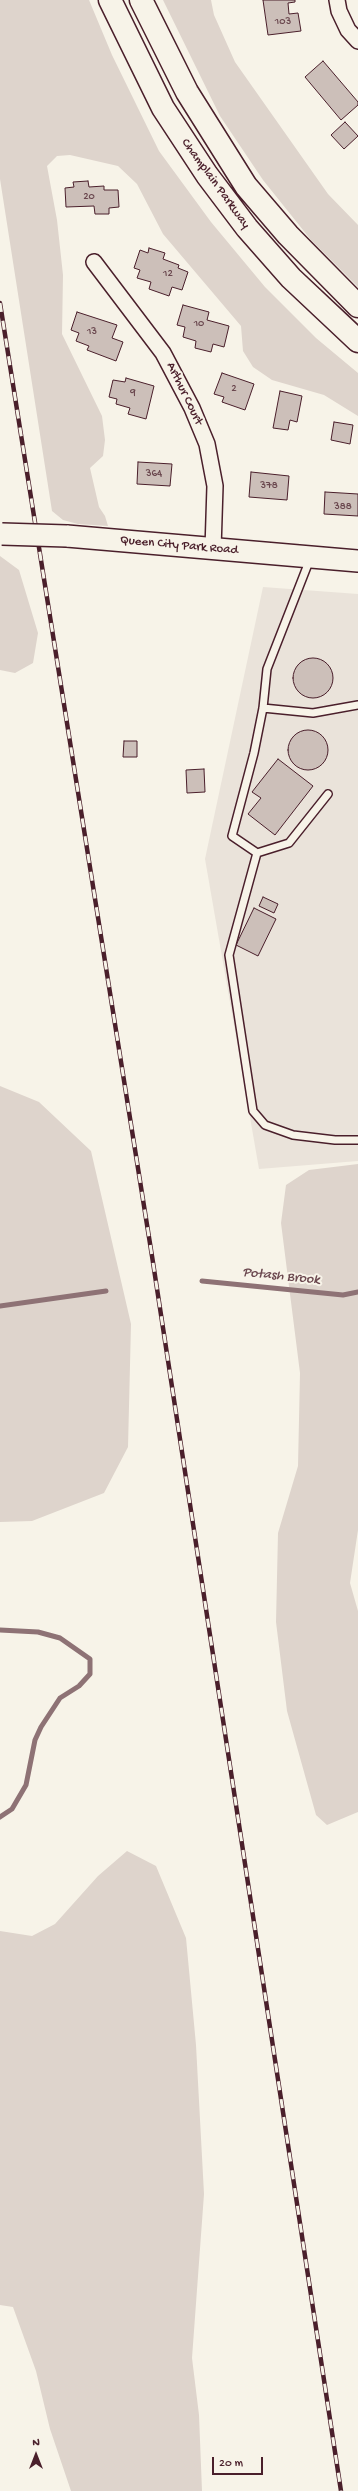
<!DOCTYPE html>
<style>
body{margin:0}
#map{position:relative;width:358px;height:2491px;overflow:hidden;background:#f7f3e8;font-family:"Gochi Hand",sans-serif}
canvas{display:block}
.north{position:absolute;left:16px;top:2435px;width:40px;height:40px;-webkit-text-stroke:3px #f7f3e8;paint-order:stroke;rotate:0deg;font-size:11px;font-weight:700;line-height:16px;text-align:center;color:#4a1f2b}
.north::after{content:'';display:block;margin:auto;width:14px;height:18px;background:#4a1f2b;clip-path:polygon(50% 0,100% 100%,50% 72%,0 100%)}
.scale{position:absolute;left:212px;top:2457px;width:51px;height:18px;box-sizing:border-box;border:2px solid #4a1f2b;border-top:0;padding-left:5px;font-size:12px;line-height:14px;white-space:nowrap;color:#4a1f2b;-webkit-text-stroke:3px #f7f3e8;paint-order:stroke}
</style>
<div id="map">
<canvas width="358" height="2491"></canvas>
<div class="north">N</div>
<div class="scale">20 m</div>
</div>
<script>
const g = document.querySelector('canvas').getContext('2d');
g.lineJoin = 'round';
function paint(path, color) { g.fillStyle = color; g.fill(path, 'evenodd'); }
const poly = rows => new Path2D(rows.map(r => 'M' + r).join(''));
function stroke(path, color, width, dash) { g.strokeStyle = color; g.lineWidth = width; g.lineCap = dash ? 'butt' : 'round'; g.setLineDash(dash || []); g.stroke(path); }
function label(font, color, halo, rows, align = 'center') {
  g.font = font + ' "Gochi Hand",sans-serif'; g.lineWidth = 4; g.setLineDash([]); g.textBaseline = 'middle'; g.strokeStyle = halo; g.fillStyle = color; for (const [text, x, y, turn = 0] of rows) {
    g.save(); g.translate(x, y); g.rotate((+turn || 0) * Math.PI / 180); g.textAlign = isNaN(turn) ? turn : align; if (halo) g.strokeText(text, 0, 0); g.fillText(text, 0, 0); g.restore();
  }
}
paint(poly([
 [263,587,358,594,358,1161,259,1169,205,859]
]), '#eae3da');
paint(poly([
 [0,0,89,0,112,55,159,151,211,222,265,287,316,338,358,373,358,416,324,395,272,380,253,367,243,351,241,326,163,234,137,184,118,166,70,155,57,156,47,166,57,220,63,275,62,334,102,416,105,440,103,456,90,468,99,507,105,516,108,526,78,524,63,520,52,511,0,179],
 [163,0,211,0,214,15,235,62,328,194,358,225,358,287,311,240,263,180,220,116],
 [0,556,19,570,38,633,33,663,15,673,0,670],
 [0,1086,39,1102,91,1151,131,1324,128,1447,104,1493,32,1521,0,1522],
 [358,1164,358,1530,350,1583,358,1611,358,1812,327,1825,316,1815,287,1711,276,1622,278,1533,298,1466,300,1373,281,1223,286,1185,309,1170],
 [127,1851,156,1866,186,1938,196,2045,204,2194,192,2358,199,2415,202,2491,71,2491,50,2429,36,2371,13,2307,0,2305,0,1931,32,1936,55,1924,98,1876]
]), '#ded4cc');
stroke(poly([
 [202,1281,343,1295,358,1292],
 [0,1306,106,1291],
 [0,1630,38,1632,60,1638,90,1659,90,1674,79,1686,60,1698,41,1727,35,1740,26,1785,12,1809,0,1817]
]), '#8e7275', 5);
const building = poly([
 [263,0,295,0,295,2,288,3,289,14,298,13,301,31,268,35,263,0],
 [323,61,358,102,358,105,341,120,305,77,323,61],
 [345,122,358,136,344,149,331,135,345,122],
 [88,181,89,187,104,186,104,190,118,190,119,207,109,208,109,214,95,214,94,206,66,207,65,188,74,187,73,182,88,181],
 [149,248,165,253,163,259,179,265,178,268,188,272,182,290,172,287,169,296,149,289,151,282,137,278,140,270,134,268,140,250,148,253,149,248],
 [183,305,209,312,207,320,229,326,224,347,213,344,211,352,195,348,196,341,183,337,185,327,177,325,183,305],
 [77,312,117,325,112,338,123,342,116,361,87,350,89,346,76,341,79,333,71,330,77,312],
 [222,373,254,384,245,410,222,402,224,397,214,394,222,373],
 [126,378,154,386,146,419,128,414,130,408,116,404,117,399,109,397,113,380,125,382,126,378],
 [280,391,302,396,297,422,290,420,288,430,273,428,280,391],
 [334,422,353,425,350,444,331,440,334,422],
 [138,462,172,464,170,486,137,484,138,462],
 [251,472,289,476,287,500,249,497,251,472],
 [325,492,358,494,358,516,324,514,325,492],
 '293 678a20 20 0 1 1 40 0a20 20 0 1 1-40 0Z',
 '288 750a20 20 0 1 1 40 0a20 20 0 1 1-40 0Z',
 [124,741,137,741,137,757,123,757,124,741],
 [278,759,313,786,275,835,248,814,261,798,252,792,278,759],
 [204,769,205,792,187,793,186,770,204,769],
 [263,897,278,904,274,913,259,906,263,897],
 [254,908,276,919,258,956,236,945,254,908]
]);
paint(building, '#ccbfb9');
stroke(building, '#4a1f2b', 1);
const lane = poly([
 [310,559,267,669,263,708,254,753,232,836,257,853,229,955,253,1111,265,1125,293,1135,335,1140,358,1140],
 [263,708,313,713,358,705],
 [257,853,289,843,328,794]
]);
const street = poly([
 [337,0,339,11,348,30,358,41],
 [94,262,163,353,192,408,207,444,215,486,213,549]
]);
const secondary = poly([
 [67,536,358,561]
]);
const primary = poly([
 [110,0,163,108,207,175,247,228,291,278,358,341],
 [141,0,187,92,246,186,288,235,358,306]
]);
stroke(lane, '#4a1f2b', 10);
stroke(street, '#4a1f2b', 18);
stroke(secondary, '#4a1f2b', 24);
stroke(primary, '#4a1f2b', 25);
stroke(lane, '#f7f3e8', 7);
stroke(street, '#f7f3e8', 15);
stroke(secondary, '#f7f3e8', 21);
stroke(primary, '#f7f3e8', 22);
const rail = poly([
 [0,303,152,1256,341,2491]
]);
stroke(rail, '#4a1f2b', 4.5);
stroke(rail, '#f7f3e8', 3, [9]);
const secondaryBridge = poly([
 [2,534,67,536]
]);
stroke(secondaryBridge, '#4a1f2b', 24, []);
stroke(secondaryBridge, '#f7f3e8', 21);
label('11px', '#6a474e', null, [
 ["103",283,22],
 ["20",89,197],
 ["12",168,274],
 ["10",199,324],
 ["13",92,332],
 ["2",234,389],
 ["9",133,393],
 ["364",154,474],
 ["378",269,486],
 ["388",343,507]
]);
label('13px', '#4a1f2b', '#f7f3e8', [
 ["Champlain Parkway",215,184,54],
 ["Arthur Court",184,394,64],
 ["Queen City Park Road",179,546,5]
]);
label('italic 14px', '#6c4950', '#f7f3e8', [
 ["Potash Brook",281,1277,6]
]);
</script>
